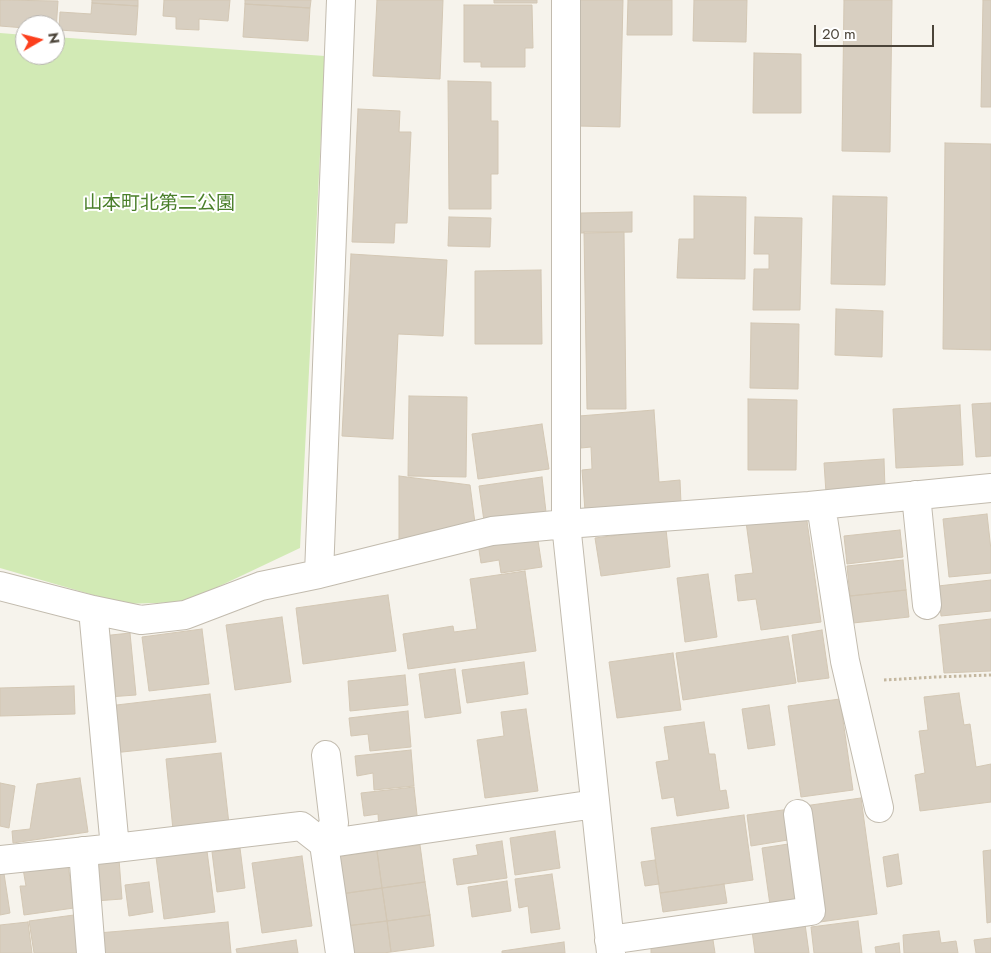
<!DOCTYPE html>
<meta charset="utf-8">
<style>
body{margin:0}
#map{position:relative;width:991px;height:953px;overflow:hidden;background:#f6f3ec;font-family:Jost,sans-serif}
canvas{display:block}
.north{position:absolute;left:15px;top:15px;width:50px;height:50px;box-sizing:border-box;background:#fff;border:1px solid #b7b4b0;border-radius:50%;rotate:82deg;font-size:14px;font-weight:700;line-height:20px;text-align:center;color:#4b4439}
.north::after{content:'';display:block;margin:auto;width:18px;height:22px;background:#fc3f1d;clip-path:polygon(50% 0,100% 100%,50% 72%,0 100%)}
.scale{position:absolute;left:814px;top:25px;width:120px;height:22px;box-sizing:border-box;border:2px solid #4b4439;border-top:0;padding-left:6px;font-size:15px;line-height:18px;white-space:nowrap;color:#4b4439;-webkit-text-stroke:4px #fff;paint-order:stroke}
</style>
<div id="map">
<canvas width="991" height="953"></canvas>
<div class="north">N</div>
<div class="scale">20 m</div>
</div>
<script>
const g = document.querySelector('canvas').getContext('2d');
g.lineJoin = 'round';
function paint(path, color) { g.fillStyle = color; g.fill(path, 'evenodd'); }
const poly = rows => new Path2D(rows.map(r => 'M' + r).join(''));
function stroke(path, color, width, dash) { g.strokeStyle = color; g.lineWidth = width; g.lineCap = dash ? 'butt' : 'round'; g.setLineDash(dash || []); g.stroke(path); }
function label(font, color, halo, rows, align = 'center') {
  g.font = font + ' Jost,"Noto Sans JP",sans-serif'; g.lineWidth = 4; g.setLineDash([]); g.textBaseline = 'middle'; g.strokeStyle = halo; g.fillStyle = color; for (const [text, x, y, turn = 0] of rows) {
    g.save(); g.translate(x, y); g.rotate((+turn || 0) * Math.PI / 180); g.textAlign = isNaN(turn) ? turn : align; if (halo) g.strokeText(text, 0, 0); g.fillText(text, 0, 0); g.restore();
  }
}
paint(poly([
 [0,33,25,35,25,55,55,55,55,37,325,56,300,548,186,602,124,604,0,568]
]), '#d2eab5');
const building = poly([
 [0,0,58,1,56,30,55,25,25,25,25,28,0,26,0,0],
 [92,0,138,0,138,6,92,3,92,0],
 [164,0,230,0,228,21,199,19,199,30,176,29,176,17,163,16,164,0],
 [245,0,311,0,310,8,245,4,245,0],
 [377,0,443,0,440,79,373,76,377,0],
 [494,0,537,0,537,3,494,3,494,0],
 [580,0,623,0,620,127,578,126,580,0],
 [628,0,672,0,672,35,627,35,628,0],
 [694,0,747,0,746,42,693,41,694,0],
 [844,0,892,0,890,152,842,151,844,0],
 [983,0,991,0,991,107,981,107,983,0],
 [92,3,138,6,136,35,59,30,60,12,91,14,92,3],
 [245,4,310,8,308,41,243,37,245,4],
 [464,5,532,5,533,48,525,48,525,67,481,67,481,62,464,62,464,5],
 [754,53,801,54,801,113,753,113,754,53],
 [448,81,491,82,491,121,498,121,498,174,491,174,491,209,449,209,448,81],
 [358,109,400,111,399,132,411,132,407,223,395,223,394,243,352,242,358,109],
 [945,143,991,144,991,350,943,349,945,143],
 [694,196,746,197,745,279,677,278,679,239,694,239,694,196],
 [833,196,887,197,885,285,831,284,833,196],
 [632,212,632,232,581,233,581,213,632,212],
 [449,217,491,218,490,247,448,246,449,217],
 [755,217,802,218,800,310,753,310,754,269,769,269,769,254,754,254,755,217],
 [584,232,624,232,626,409,587,409,584,232],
 [351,254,447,260,443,336,398,334,393,439,342,436,351,254],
 [541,270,542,344,475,344,475,271,541,270],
 [836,309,883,311,882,357,835,355,836,309],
 [751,323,799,324,798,389,750,388,751,323],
 [409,396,467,397,466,477,408,476,409,396],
 [748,399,797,400,796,470,748,470,748,399],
 [991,403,991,456,976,457,972,404,991,403],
 [960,405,963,465,896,468,893,409,960,405],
 [654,410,659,482,680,480,681,504,585,511,582,470,592,469,591,447,581,448,579,416,654,410],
 [542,424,549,469,478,479,472,434,542,424],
 [884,459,885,489,826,493,824,463,884,459],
 [399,476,470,485,475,523,399,543,399,476],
 [542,477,546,512,484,521,479,486,542,477],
 [806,514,821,622,761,630,756,599,738,601,735,575,753,573,746,522,806,514],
 [987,514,991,550,991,573,949,577,943,519,987,514],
 [666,529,670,567,601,576,595,538,666,529],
 [900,530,903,557,847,564,844,536,900,530],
 [537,534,542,567,501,573,499,560,481,563,478,543,537,534],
 [903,560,906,590,850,596,847,566,903,560],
 [525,571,536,651,408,669,403,634,453,626,454,632,477,629,470,579,525,571],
 [708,574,717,637,685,642,677,578,708,574],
 [991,580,991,611,941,616,938,586,991,580],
 [906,590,909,617,853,623,850,596,906,590],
 [388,595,396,651,303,664,296,608,388,595],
 [282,617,291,682,235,690,226,625,282,617],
 [991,619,991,671,944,673,939,625,991,619],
 [202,629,209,684,149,691,142,637,202,629],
 [822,630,829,678,798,682,792,635,822,630],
 [130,633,136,695,108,697,102,636,130,633],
 [788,636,796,683,683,700,676,653,788,636],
 [673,653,681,710,617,718,609,662,673,653],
 [524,662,528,694,467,703,462,670,524,662],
 [455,669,461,713,425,718,419,674,455,669],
 [405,675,408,705,350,711,348,681,405,675],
 [74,686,75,714,0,716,0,688,74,686],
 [959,693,964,725,970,724,976,767,991,764,991,802,920,811,915,775,925,773,919,731,928,730,924,697,959,693],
 [210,694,216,742,113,753,108,706,210,694],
 [840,699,853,790,801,797,788,706,840,699],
 [769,705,775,745,748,749,742,709,769,705],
 [526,709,538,791,485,798,477,740,504,736,501,712,526,709],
 [408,711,411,747,370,751,368,734,351,736,349,718,408,711],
 [704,722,709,754,715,754,720,791,726,790,729,808,677,816,674,797,662,799,656,762,669,760,664,727,704,722],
 [411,750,414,786,374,790,373,773,357,776,355,756,411,750],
 [221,753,229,824,173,830,166,759,221,753],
 [80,778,88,832,13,843,12,831,30,829,37,784,80,778],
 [0,783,15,786,9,828,0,826,0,783],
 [414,787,418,824,379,829,378,814,364,816,361,793,414,787],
 [861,798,877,914,820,922,804,806,861,798],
 [790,809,794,839,751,846,747,815,790,809],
 [744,815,753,880,660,893,651,828,744,815],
 [555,831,560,868,515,875,510,838,555,831],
 [502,841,507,878,457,885,453,859,478,855,476,845,502,841],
 [795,843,803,900,770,905,762,848,795,843],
 [420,845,425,882,382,888,377,851,420,845],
 [240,848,245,888,217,892,212,852,240,848],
 [991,850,991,922,987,923,983,851,991,850],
 [207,851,215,912,164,919,156,857,207,851],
 [377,851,382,888,341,894,336,857,377,851],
 [898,854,902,884,887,887,883,857,898,854],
 [302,856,312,926,262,933,252,863,302,856],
 [67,857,74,908,24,915,20,886,26,886,22,863,67,857],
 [119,859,122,899,95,901,92,861,119,859],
 [655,860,659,884,645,886,641,862,655,860],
 [0,867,3,867,10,913,0,915,0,867],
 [552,874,560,929,531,933,528,906,519,908,515,879,552,874],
 [507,881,511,911,472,917,468,887,507,881],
 [149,882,153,912,129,916,125,885,149,882],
 [425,882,430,915,387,921,382,888,425,882],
 [724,884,727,903,663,912,660,893,724,884],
 [382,888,387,921,346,926,341,894,382,888],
 [74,915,79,953,34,953,29,921,74,915],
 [430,915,434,946,391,952,387,921,430,915],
 [387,921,391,952,383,953,349,953,346,926,387,921],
 [858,921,862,953,814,953,811,927,858,921],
 [28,922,32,953,0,953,0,925,28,922],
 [228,922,231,953,99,953,98,933,228,922],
 [805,924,809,953,755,953,752,931,805,924],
 [939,931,941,943,956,941,958,953,904,953,903,935,939,931],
 [991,938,991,953,976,953,974,940,991,938],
 [296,940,298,953,237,953,236,949,296,940],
 [713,940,715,953,651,953,651,948,713,940],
 [564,942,565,953,502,953,502,951,564,942],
 [899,943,900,953,876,953,875,947,899,943]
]);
paint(building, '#d8cfc1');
stroke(building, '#d3c7b4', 1);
const street = poly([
 [566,0,566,524,611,953],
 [916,495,927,605],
 [821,505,845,661,879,808],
 [319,574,341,0],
 [0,586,93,610,141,620,185,615,261,586,319,574,492,531,566,524,809,506,991,488],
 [93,610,115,848],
 [326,755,334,823,324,844,340,953],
 [83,851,91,953],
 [0,860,115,848,301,826,324,844,595,804],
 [609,940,811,911,798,814]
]);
stroke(street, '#c2bbae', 30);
stroke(poly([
 [884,680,936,677,991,675]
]), '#c4b79f', 3, [2.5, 2.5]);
stroke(street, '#fff', 28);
label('19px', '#4a7f2a', '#fff', [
 ["山本町北第二公園",159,204]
]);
</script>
